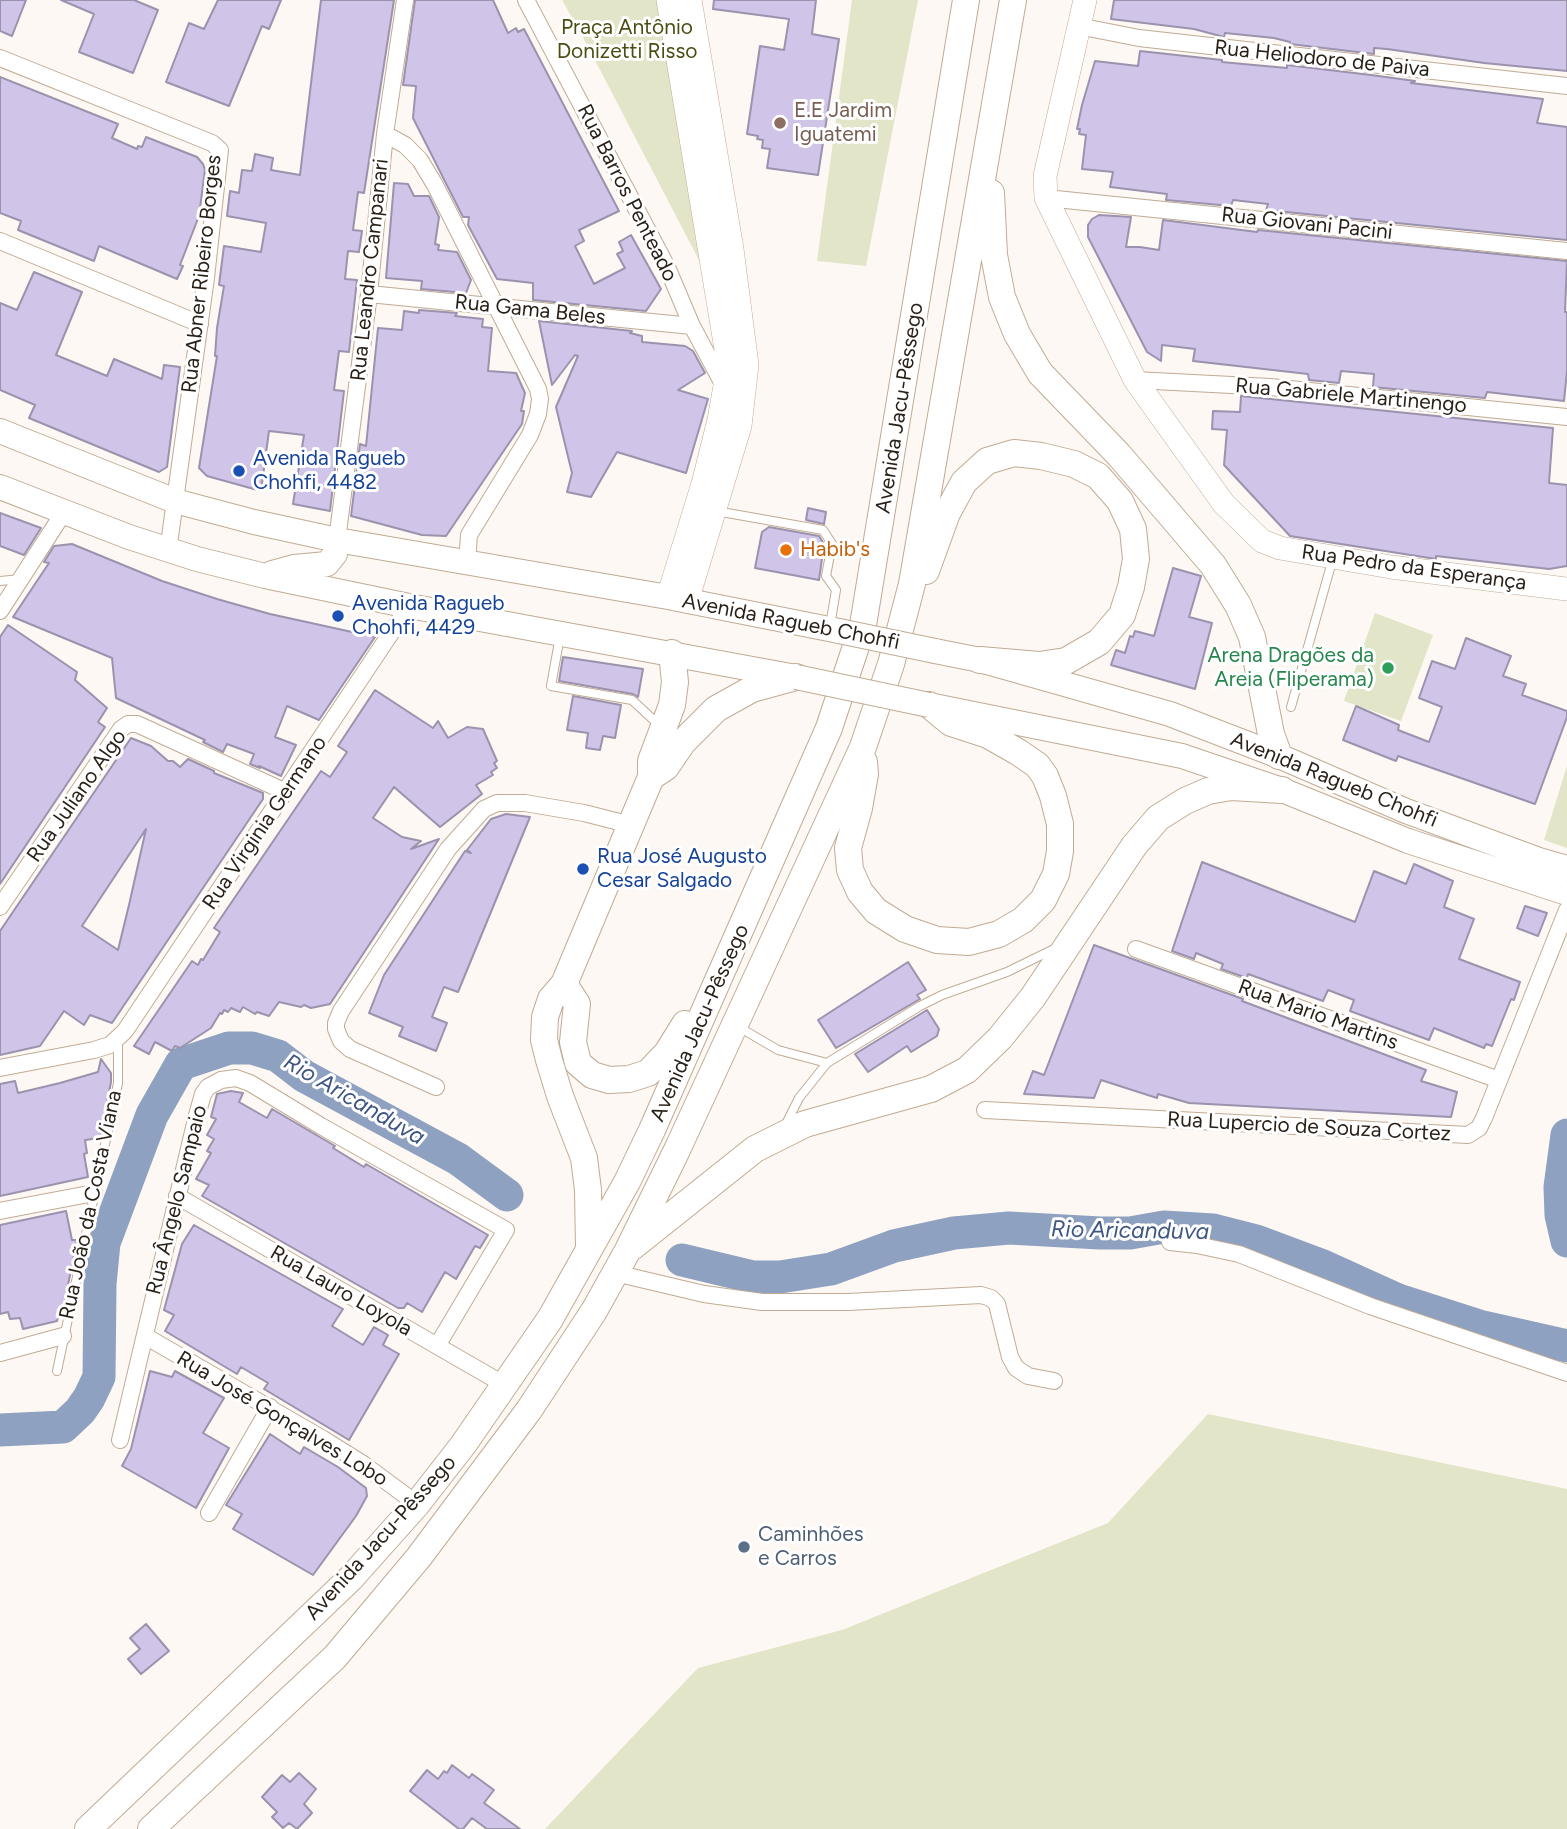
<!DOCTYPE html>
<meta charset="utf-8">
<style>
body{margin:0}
canvas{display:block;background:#fdf8f3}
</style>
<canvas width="1567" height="1829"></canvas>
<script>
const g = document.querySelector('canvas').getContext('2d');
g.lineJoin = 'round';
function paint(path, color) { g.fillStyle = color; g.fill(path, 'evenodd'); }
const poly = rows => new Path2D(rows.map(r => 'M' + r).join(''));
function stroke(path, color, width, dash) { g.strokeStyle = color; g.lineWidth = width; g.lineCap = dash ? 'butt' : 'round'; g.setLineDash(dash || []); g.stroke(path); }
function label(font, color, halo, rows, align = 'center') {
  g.font = font + ' Figtree,sans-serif'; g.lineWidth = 6; g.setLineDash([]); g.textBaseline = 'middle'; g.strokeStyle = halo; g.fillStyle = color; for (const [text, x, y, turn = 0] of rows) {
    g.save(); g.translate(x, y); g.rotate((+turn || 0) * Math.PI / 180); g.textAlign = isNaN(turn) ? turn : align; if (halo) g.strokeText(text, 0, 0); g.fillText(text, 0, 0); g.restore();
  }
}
paint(poly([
 [562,0,659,0,701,264,585,41],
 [852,0,918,0,866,266,817,261],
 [1375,613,1433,635,1401,721,1344,701],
 [1567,766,1567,848,1544,840],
 [1208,1414,1567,1489,1567,1829,545,1829,698,1668,842,1630,1108,1523]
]), '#e2e5c7');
stroke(poly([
 [1567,1135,1560,1187,1561,1215,1567,1241],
 [682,1260,753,1277,780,1277,831,1269,894,1246,954,1233,1009,1228,1100,1233,1130,1233,1164,1227,1213,1230,1256,1241,1323,1266,1398,1300,1479,1326,1567,1346],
 [0,1430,63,1427,80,1411,89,1398,99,1377,100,1284,104,1243,152,1115,181,1064,229,1048,252,1048,278,1056,304,1076,458,1159,507,1195]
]), '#8fa1c0', 33);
const building = poly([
 [0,0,26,0,12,36,0,31,0,0],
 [61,0,134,0,158,10,133,73,79,52,94,14,61,0],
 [218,0,281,0,269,29,262,26,229,106,166,82,189,23,204,29,218,0],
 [321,0,394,0,364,193,358,192,353,230,362,231,359,252,348,251,345,279,357,280,349,352,339,351,334,390,344,391,330,511,293,504,304,435,269,431,261,491,207,476,199,468,217,356,215,356,217,328,224,286,219,285,224,246,261,252,266,223,227,216,230,191,239,193,242,170,252,171,255,154,273,158,271,170,300,175,321,0],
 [415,0,493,0,508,33,516,28,518,32,524,29,619,211,579,230,584,241,575,246,594,284,625,268,617,254,623,251,619,242,631,235,661,289,646,311,533,300,533,283,497,279,468,225,469,217,463,217,413,118,416,86,403,85,415,0],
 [714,0,816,0,812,34,839,39,818,175,767,168,770,149,762,148,763,140,757,139,758,136,747,134,760,46,784,50,789,19,713,9,714,0],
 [1114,0,1567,0,1567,71,1484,63,1387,49,1374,48,1374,54,1290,44,1290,42,1274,38,1225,33,1224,37,1194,29,1111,19,1114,0],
 [1140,51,1222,60,1222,62,1254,65,1287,68,1287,65,1371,75,1415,81,1411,83,1543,99,1537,123,1567,127,1567,240,1266,210,1268,204,1233,200,1231,206,1166,200,1167,194,1110,187,1113,172,1082,169,1086,135,1079,134,1080,129,1077,129,1082,105,1095,61,1138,66,1140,51],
 [0,77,118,124,112,138,137,149,138,146,142,147,146,137,197,157,203,164,205,170,199,216,180,265,183,266,177,279,99,246,94,261,18,230,21,221,0,213,0,77],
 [394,183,408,184,414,196,429,196,439,217,435,244,439,245,438,250,457,252,471,280,466,293,421,289,422,281,386,278,394,183],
 [1099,215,1131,217,1126,247,1140,247,1159,250,1163,220,1257,232,1258,230,1567,261,1565,312,1567,312,1567,371,1564,401,1487,392,1485,398,1373,387,1374,374,1341,371,1339,383,1309,380,1308,374,1193,361,1195,349,1162,345,1161,361,1147,352,1088,237,1088,225,1092,219,1099,215],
 [34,272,82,292,56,355,107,376,114,359,162,379,164,365,180,367,167,467,159,472,29,418,35,405,0,390,0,303,17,310,34,272],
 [419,310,457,313,455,316,483,319,482,327,492,328,488,371,516,373,525,393,521,411,524,411,522,424,446,536,422,535,351,516,360,444,366,446,378,328,402,330,404,311,419,313,419,310],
 [539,321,632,331,630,333,642,336,642,342,685,346,693,351,705,373,678,390,708,399,686,473,617,452,591,497,567,492,572,473,556,407,578,356,575,355,552,385,539,321],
 [1241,396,1553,428,1549,483,1567,485,1567,566,1549,569,1436,556,1436,559,1290,536,1224,465,1227,430,1212,429,1213,411,1240,412,1241,396],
 [808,508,826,512,824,524,806,520,808,508],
 [0,513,41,528,24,555,0,546,0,513],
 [769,527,819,536,824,544,819,580,755,568,762,532,769,527],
 [72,544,162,581,217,599,270,614,375,637,319,720,287,706,275,737,296,745,281,776,259,766,260,768,250,764,254,754,227,744,223,752,203,742,205,740,116,698,112,658,13,617,49,563,44,562,54,546,72,544],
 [1173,568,1201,576,1189,617,1212,623,1195,689,1111,665,1116,650,1125,653,1130,636,1133,637,1135,631,1154,636,1173,568],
 [8,625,77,672,75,680,107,708,98,722,105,727,0,884,0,637,8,625],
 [1466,638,1511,656,1503,676,1526,684,1522,695,1567,711,1567,717,1535,804,1398,756,1396,761,1343,740,1356,706,1399,725,1398,730,1429,742,1442,707,1419,698,1432,661,1455,669,1466,638],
 [563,657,643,669,638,697,633,694,559,681,563,657],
 [375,690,433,728,438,721,448,738,467,727,483,729,497,761,494,763,497,768,491,772,493,775,476,785,482,794,440,827,394,787,373,818,402,837,421,841,411,849,439,839,330,1004,311,1008,304,1005,301,1007,279,1002,269,1016,257,1012,255,1014,243,1007,240,1012,231,1008,228,1012,224,1010,222,1014,220,1013,211,1028,180,1048,175,1046,172,1051,155,1042,149,1054,134,1046,192,961,198,965,201,959,203,960,220,932,214,928,321,771,330,777,347,752,338,746,375,690],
 [573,696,621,705,615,738,603,736,600,750,586,748,588,733,567,730,573,696],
 [131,738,151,746,168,761,173,761,180,767,188,759,214,771,214,773,263,793,263,799,112,1023,90,1015,84,1025,64,1011,40,1046,0,1055,0,931,131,738],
 [146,829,129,905,118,950,82,926,146,829],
 [506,814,530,817,458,992,444,987,432,1017,447,1023,436,1051,399,1036,403,1027,369,1013,384,975,465,851,471,853,467,850,491,819,506,814],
 [1202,862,1355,922,1374,871,1406,884,1414,864,1453,881,1444,907,1474,919,1459,959,1520,982,1514,1000,1511,999,1492,1046,1486,1044,1484,1048,1434,1028,1429,1040,1350,1011,1354,1000,1328,990,1323,1001,1248,974,1247,978,1221,969,1223,964,1196,953,1194,959,1172,951,1202,862],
 [1525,906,1547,913,1538,936,1517,928,1525,906],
 [1094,945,1243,999,1242,1001,1426,1070,1421,1081,1457,1092,1451,1117,1189,1103,1158,1094,1157,1098,1101,1080,1094,1098,1024,1094,1033,1071,1044,1075,1094,945],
 [908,962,926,990,917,995,920,999,836,1048,818,1020,908,962],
 [927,1010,939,1029,937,1036,911,1052,907,1046,868,1072,855,1054,927,1010],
 [101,1059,111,1073,111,1082,100,1138,85,1140,87,1153,84,1154,88,1177,0,1196,0,1084,15,1081,18,1093,60,1083,98,1072,101,1059],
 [231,1091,243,1093,239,1102,267,1118,272,1109,335,1146,333,1148,364,1167,366,1164,488,1235,480,1248,475,1246,456,1279,445,1272,422,1312,407,1303,404,1308,398,1308,202,1196,209,1185,196,1179,211,1153,207,1151,214,1139,207,1135,216,1119,211,1117,217,1094,231,1091],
 [66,1211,72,1240,77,1240,65,1300,57,1321,23,1329,20,1318,10,1319,8,1312,0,1314,0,1225,66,1211],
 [194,1225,343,1309,332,1326,363,1345,374,1327,388,1335,383,1345,399,1354,349,1440,264,1389,268,1383,241,1367,237,1374,165,1331,174,1315,164,1310,182,1244,194,1225],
 [150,1371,172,1377,175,1371,224,1398,203,1433,229,1448,196,1508,122,1466,131,1449,150,1371],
 [270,1434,300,1454,304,1447,338,1467,366,1488,367,1496,356,1516,313,1575,233,1529,242,1514,226,1505,270,1434],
 [146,1624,169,1651,141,1674,128,1659,140,1649,130,1638,146,1624],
 [452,1765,469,1778,472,1774,494,1790,484,1803,520,1829,487,1829,472,1818,463,1829,459,1829,410,1791,427,1770,438,1779,444,1771,447,1773,452,1765],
 [299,1773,316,1789,304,1804,312,1813,297,1829,289,1823,283,1828,272,1817,277,1812,262,1797,282,1775,290,1782,299,1773]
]);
paint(building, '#d0c5e8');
stroke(building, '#9b92ad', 2);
const service = poly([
 [716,511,823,530,832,544,826,576,836,590,830,626],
 [0,581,21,579],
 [560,636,551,686,632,700,659,725],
 [1291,707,1333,558],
 [737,1026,778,1050,827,1063],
 [785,1126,799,1098,827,1063,920,1006,942,995,1007,972,1056,948],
 [57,1371,118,1083,118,1039]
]);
const minor = poly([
 [526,0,667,267,692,326,723,384],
 [1078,26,1139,38,1567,86],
 [0,58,212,143,220,150,206,278,168,551],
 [385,134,405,145,420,160,435,185,538,389,540,399,538,414,530,435,469,535,467,562],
 [1046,198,1567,251],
 [0,241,200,324],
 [369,294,692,326],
 [1135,380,1270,387,1567,417],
 [337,540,369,294,385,134,405,0],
 [0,611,64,512],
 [0,907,121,729,128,724,137,724,286,792],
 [1136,949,1499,1080],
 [0,1068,94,1050,110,1045,125,1031,409,606],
 [436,1087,350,1049,341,1041,336,1029,336,1023,341,1011,448,849,484,809,497,803,525,803,584,813,631,825],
 [985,1110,1468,1135,1479,1128,1484,1118,1567,910],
 [177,1196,505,1385],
 [0,1211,94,1193],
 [1170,1242,1197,1245,1239,1254,1370,1306,1567,1373],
 [615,1273,704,1294,762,1302,848,1302,981,1295,991,1298,997,1304,1010,1357,1016,1368,1028,1376,1054,1381],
 [145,1336,323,1439,363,1464,417,1504],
 [0,1353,63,1336],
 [120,1440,196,1119,203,1094,208,1087,221,1080,236,1078,250,1083,321,1126,506,1230,437,1346],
 [209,1513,270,1407]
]);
const secondary = poly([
 [668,0,726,349,725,386,719,420,703,484,668,597],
 [1085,0,1045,176,1046,198,1135,380,1224,504,1262,541,1280,548,1391,567,1567,589],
 [687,601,740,426,747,365,732,249,690,0]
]);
const primary = poly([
 [0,431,175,501,254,522,337,540,668,597,839,631],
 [0,487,129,537,197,559,265,576,409,606,796,677],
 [272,573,294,567,327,564,335,554,337,540],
 [935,651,980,660,1170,714,1279,756,1406,811,1539,860,1567,868],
 [929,705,1182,756,1282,790,1408,841,1567,893]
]);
const trunk = poly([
 [991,193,994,255,1002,297,1017,334,1040,373,1119,455,1213,565,1238,605,1252,637,1271,734,1279,756],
 [926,571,947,513,964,482,987,461,1014,453,1041,456,1074,464,1098,476,1120,501,1133,529,1136,559,1131,587,1122,615,1099,642,1066,661,1039,665,980,660],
 [864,762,865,774,859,808,848,848,850,870,860,892,876,911,905,929,937,940,969,942,999,934,1023,920,1043,900,1056,874,1060,851,1060,824,1053,796,1045,776,1037,765,1018,752,988,735,951,723,929,705],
 [651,777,666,767,683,742,716,709,752,689,796,677],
 [564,984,577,1004,573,1042,578,1063,592,1075,609,1080,629,1079,648,1073,667,1053,685,1024],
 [632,1247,755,1149,805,1124,931,1089,967,1070,1000,1038,1033,997,1134,846,1158,818,1185,801,1208,791,1231,787,1282,790],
 [589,1248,588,1190,584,1158,560,1096,549,1060,544,1040,545,1017,551,999,564,984,651,777,651,761,672,705,675,682,672,653],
 [88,1829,351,1578,417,1504,463,1445,550,1319,627,1182,652,1130,829,728,863,625,966,0],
 [151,1829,335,1657,419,1557,529,1410,594,1311,628,1250,677,1150,863,747,891,664,912,584,1013,0]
]);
stroke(service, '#c1ab94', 10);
stroke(minor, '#c1ab94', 18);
stroke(secondary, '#c1ab94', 24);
stroke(primary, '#c1ab94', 26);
stroke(trunk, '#c1ab94', 28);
stroke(service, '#fff', 8);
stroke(minor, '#fff', 16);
stroke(secondary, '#fff', 23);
stroke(primary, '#fff', 24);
stroke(trunk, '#fff', 26);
const primaryBridge = poly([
 [839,631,935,651],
 [796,677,929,705]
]);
stroke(primaryBridge, '#c1ab94', 26, []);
stroke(primaryBridge, '#fff', 24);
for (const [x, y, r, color] of [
 [780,123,7,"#8d6e63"],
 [239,471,7,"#1a4fb4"],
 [786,550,7,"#e8710a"],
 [338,616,7,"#1a4fb4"],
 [1388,668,7,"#2e9e5b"],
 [583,869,7,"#1a4fb4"],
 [744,1547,7,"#5c6f8a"]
]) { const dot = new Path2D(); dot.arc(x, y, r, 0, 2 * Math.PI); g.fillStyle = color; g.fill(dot); stroke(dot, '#fff', 2.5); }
label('21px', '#4c4d12', '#fff', [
 ["Praça Antônio",627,28],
 ["Donizetti Risso",627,52]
]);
label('21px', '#281f17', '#fff', [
 ["Rua Heliodoro de Paiva",1322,59,6],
 ["Rua Barros Penteado",627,193,63],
 ["Rua Giovani Pacini",1307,224,6],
 ["Rua Leandro Campanari",370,270,-84],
 ["Rua Abner Ribeiro Borges",202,274,-84],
 ["Rua Gama Beles",530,310,6],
 ["Rua Gabriele Martinengo",1351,396,5],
 ["Avenida Jacu-Pêssego",900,408,-81],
 ["Rua Pedro da Esperança",1414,568,8],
 ["Avenida Ragueb Chohfi",791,622,11],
 ["Avenida Ragueb Chohfi",1334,780,22],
 ["Rua Juliano Algo",77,796,-55],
 ["Rua Virginia Germano",265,823,-56],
 ["Rua Mario Martins",1318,1015,20],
 ["Avenida Jacu-Pêssego",700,1023,-66],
 ["Rua Lupercio de Souza Cortez",1309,1127,3],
 ["Rua Ângelo Sampaio",177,1200,-76],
 ["Rua João da Costa Viana",91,1205,-78],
 ["Rua Lauro Loyola",341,1291,30],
 ["Rua José Gonçalves Lobo",282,1419,31],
 ["Avenida Jacu-Pêssego",381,1538,-48]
]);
label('21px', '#785e54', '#fff', [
 ["E.E Jardim",794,111],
 ["Iguatemi",794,135]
], 'left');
label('21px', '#164399', '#fff', [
 ["Avenida Ragueb",253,459],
 ["Chohfi, 4482",253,483],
 ["Avenida Ragueb",352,604],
 ["Chohfi, 4429",352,628],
 ["Rua José Augusto",597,857],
 ["Cesar Salgado",597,881]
], 'left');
label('21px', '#c56008', '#fff', [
 ["Habib's",800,550]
], 'left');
label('21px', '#27864d', '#fff', [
 ["Arena Dragões da",1374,656],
 ["Areia (Fliperama)",1374,680]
], 'right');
label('21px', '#4e5e75', '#fff', [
 ["Caminhões",758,1535],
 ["e Carros",758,1559]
], 'left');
label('italic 23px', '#3d5683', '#fff', [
 ["Rio Aricanduva",354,1100,30],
 ["Rio Aricanduva",1130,1231,1]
]);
</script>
